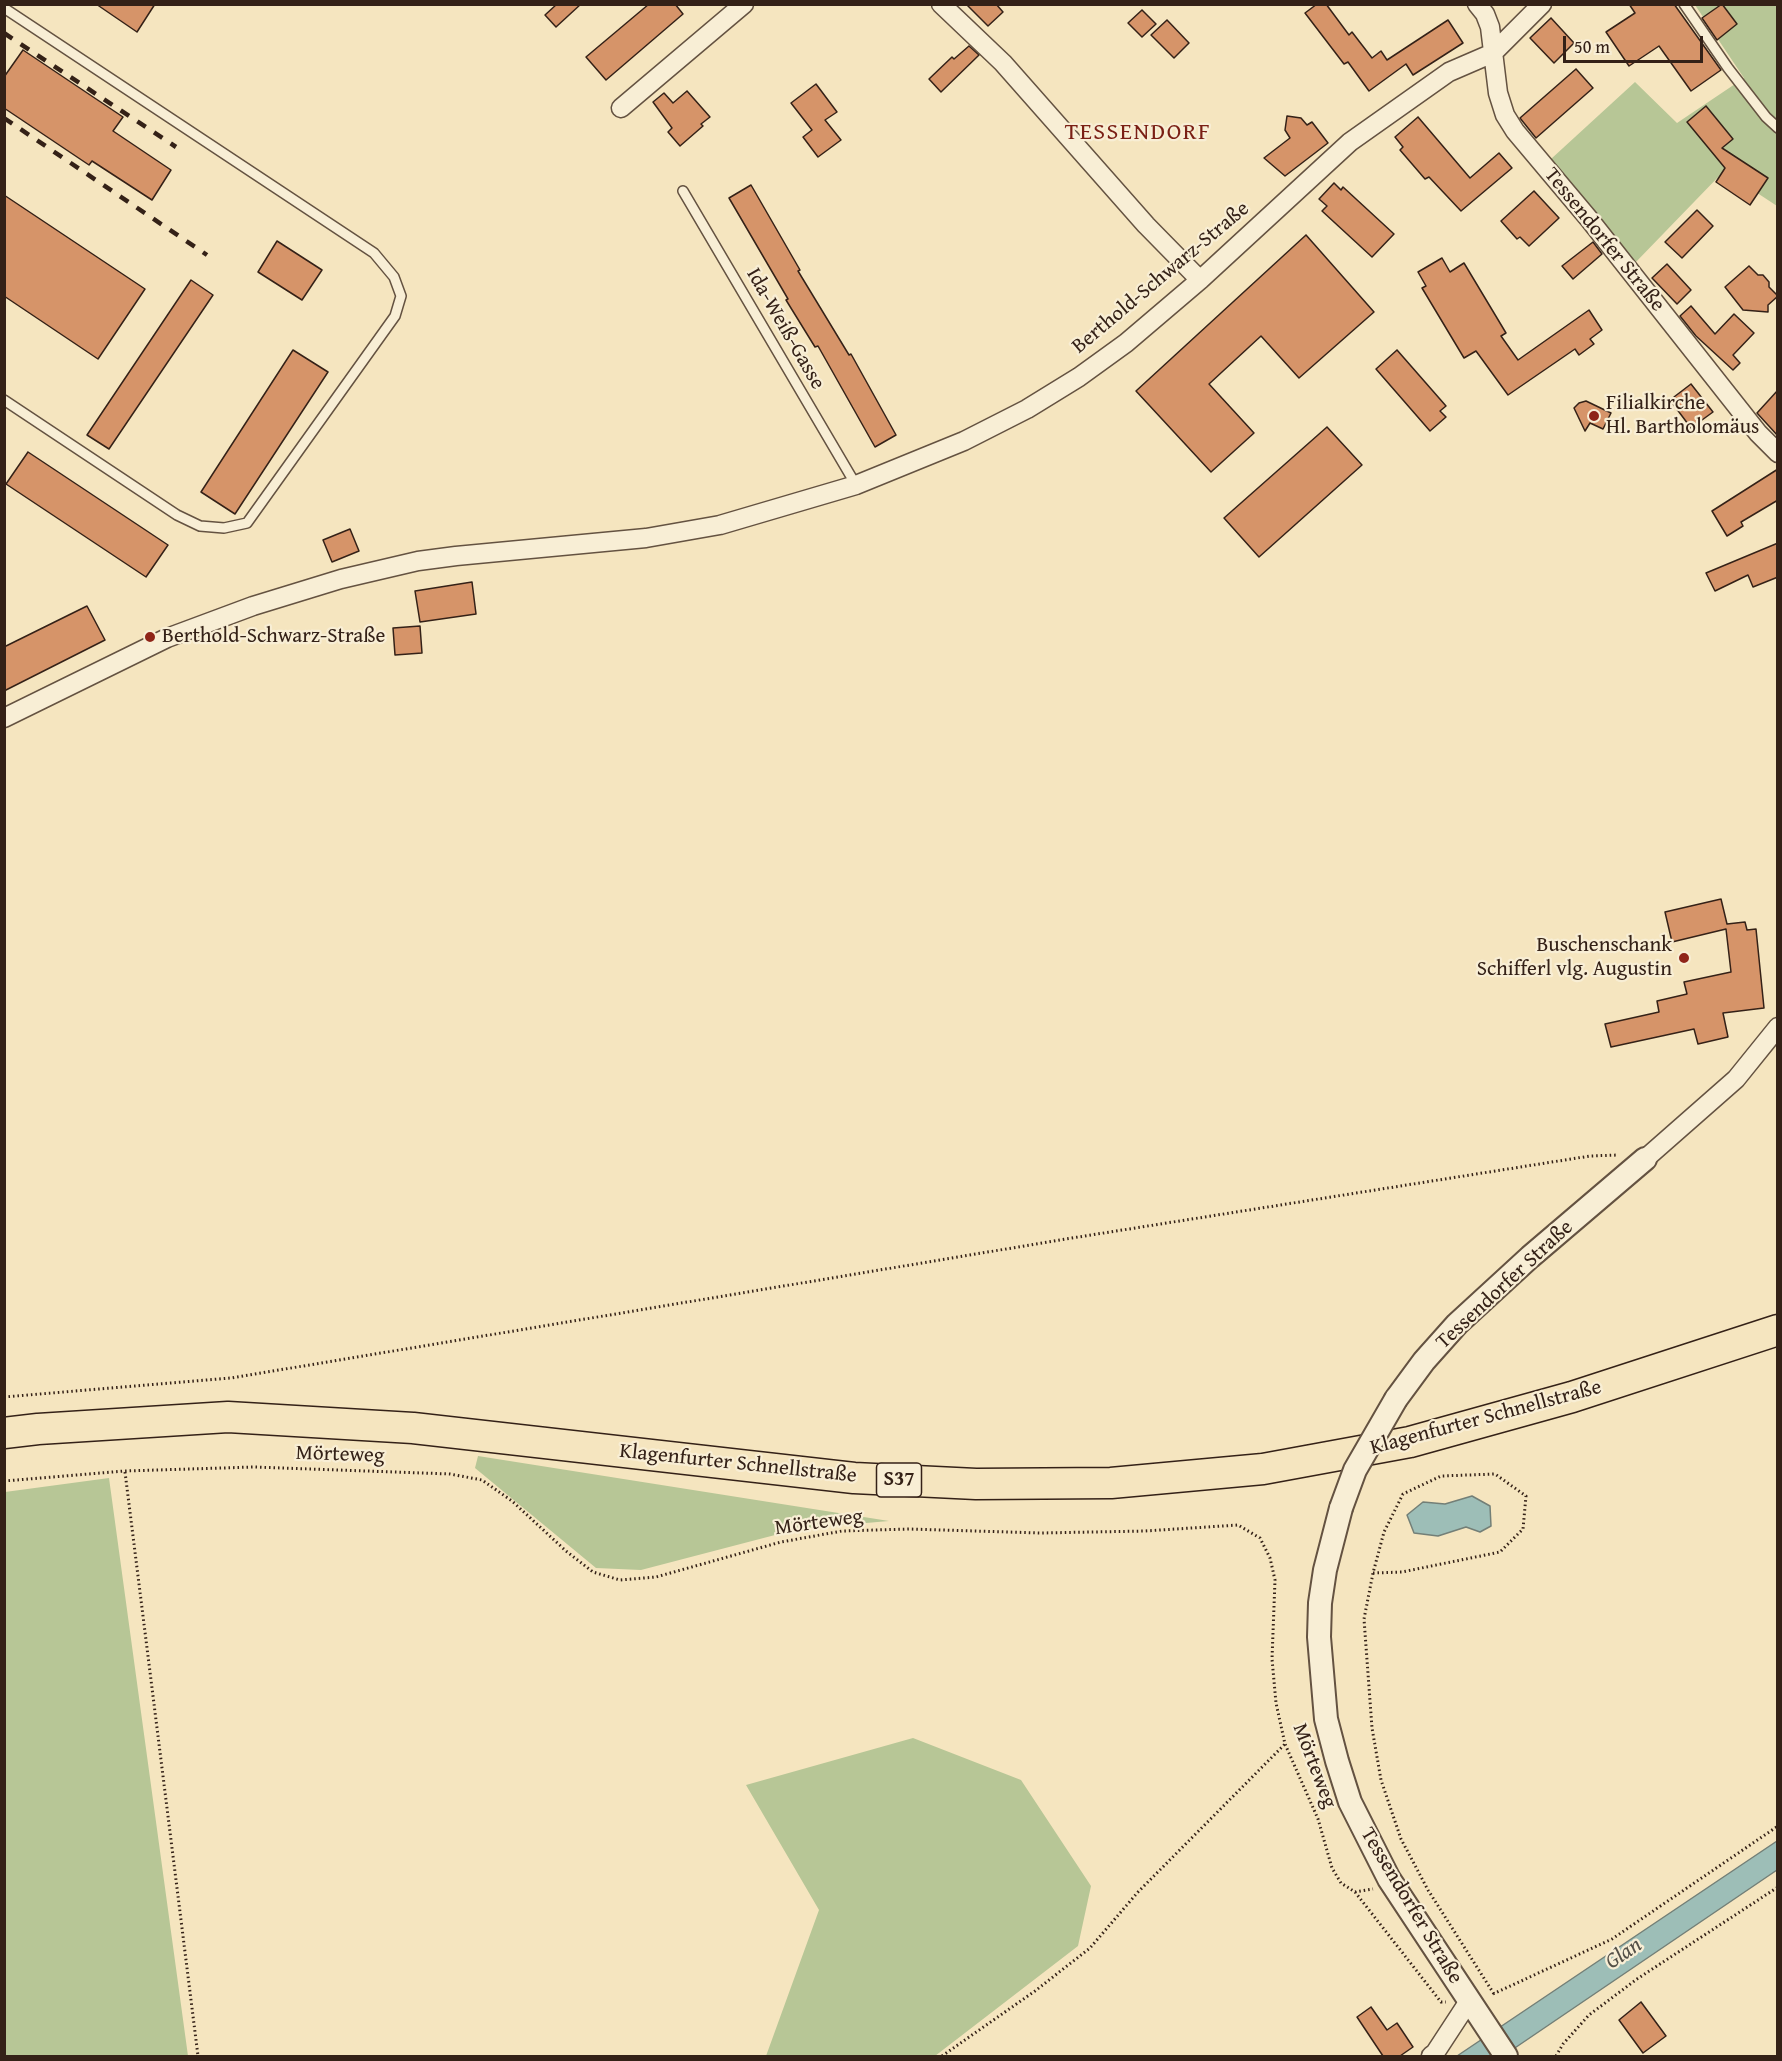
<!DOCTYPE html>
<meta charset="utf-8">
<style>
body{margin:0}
#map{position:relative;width:1782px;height:2061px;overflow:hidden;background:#f5e5bf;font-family:"Gentium Book Plus",serif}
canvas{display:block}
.frame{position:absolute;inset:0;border:6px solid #342117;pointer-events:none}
.scale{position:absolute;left:1563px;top:36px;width:140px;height:27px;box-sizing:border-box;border:3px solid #342117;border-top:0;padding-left:8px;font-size:18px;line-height:21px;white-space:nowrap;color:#342117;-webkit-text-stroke:4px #f8eed5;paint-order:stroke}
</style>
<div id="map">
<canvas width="1782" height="2061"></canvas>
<div class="frame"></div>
<div class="scale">50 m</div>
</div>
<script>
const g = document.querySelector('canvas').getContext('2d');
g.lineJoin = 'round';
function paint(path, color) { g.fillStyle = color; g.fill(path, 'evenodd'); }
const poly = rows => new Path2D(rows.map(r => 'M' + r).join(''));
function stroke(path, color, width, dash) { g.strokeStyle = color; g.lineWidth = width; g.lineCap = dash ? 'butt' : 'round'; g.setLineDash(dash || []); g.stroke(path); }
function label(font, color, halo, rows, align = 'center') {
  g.font = font + ' "Gentium Book Plus",serif'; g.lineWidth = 4.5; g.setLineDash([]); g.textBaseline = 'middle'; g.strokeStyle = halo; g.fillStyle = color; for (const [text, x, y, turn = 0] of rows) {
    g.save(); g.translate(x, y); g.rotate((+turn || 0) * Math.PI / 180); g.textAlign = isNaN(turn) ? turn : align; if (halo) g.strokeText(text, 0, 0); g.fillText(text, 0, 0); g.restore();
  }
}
paint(poly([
 [1695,5,1777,5,1777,206,1724,171,1634,264,1551,159,1635,82,1677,123,1744,78],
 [478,1456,889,1521,798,1529,641,1570,596,1568,475,1468],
 [109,1478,188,2056,5,2056,5,1492],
 [913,1738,1021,1780,1091,1886,1078,1946,935,2056,766,2056,819,1910,746,1785]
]), '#b7c696');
const water = poly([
 [1472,1496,1490,1506,1491,1526,1480,1532,1466,1527,1438,1536,1414,1533,1407,1515,1423,1502,1445,1504,1472,1496],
 [1777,1841,1777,1870,1503,2056,1457,2056,1777,1841]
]);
paint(water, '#9dbeb7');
stroke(water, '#737f77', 1.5);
const building = poly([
 [96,4,155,4,137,32,96,4],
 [557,4,581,4,556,27,545,15,557,4],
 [649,4,675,4,683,14,606,80,586,57,649,4],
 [966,4,996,4,1003,12,988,26,966,4],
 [1317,4,1326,4,1349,35,1352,32,1372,58,1381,51,1387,60,1448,20,1463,43,1413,75,1406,64,1369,91,1348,62,1344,64,1305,13,1317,4],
 [1629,4,1674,4,1721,70,1691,91,1659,46,1629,66,1606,32,1635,13,1629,4],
 [1722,4,1737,24,1717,40,1702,18,1722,4],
 [1142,10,1156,24,1142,37,1128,23,1142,10],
 [1551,18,1574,43,1554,63,1530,38,1551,18],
 [1167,20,1189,43,1174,58,1151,35,1167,20],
 [969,46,979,55,941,92,929,79,952,57,954,59,969,46],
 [23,50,123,117,113,131,171,170,152,200,92,161,89,165,4,108,4,77,23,50],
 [1576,69,1593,88,1536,138,1520,118,1576,69],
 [816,84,837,112,825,120,841,140,818,157,803,137,812,130,791,103,816,84],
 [687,91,710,117,701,124,703,126,680,146,668,132,672,128,653,102,664,93,673,103,687,91],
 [1706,106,1733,139,1722,148,1768,178,1750,205,1716,182,1725,168,1687,122,1706,106],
 [1287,116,1301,118,1307,125,1312,122,1328,143,1285,176,1264,158,1290,138,1285,130,1287,116],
 [1418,117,1470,178,1499,153,1512,168,1461,211,1429,177,1425,179,1400,150,1403,147,1395,137,1418,117],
 [1334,183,1341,190,1343,187,1394,234,1372,257,1322,211,1327,206,1319,199,1334,183],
 [751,185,800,270,798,271,849,355,851,354,896,435,875,447,818,346,815,347,786,300,788,299,729,198,751,185],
 [1534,191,1559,218,1529,246,1520,237,1517,239,1501,221,1534,191],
 [4,195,145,289,98,359,4,296,4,195],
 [1697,210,1713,226,1682,258,1665,242,1697,210],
 [1306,235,1374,312,1299,378,1261,336,1209,384,1254,433,1211,472,1136,391,1306,235],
 [277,241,322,270,302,300,258,272,277,241],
 [1593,242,1602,254,1573,279,1562,266,1593,242],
 [1442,258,1450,272,1464,263,1506,333,1501,336,1518,360,1589,310,1602,330,1590,339,1594,344,1579,355,1575,349,1508,395,1476,351,1464,358,1422,288,1426,286,1418,272,1442,258],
 [1667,264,1691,290,1677,304,1652,278,1667,264],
 [1749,266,1758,275,1763,275,1769,282,1769,287,1778,296,1768,305,1768,312,1743,310,1725,287,1749,266],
 [191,280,213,295,109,449,87,435,191,280],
 [1691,306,1715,334,1734,314,1754,333,1733,355,1740,363,1733,370,1696,336,1680,316,1691,306],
 [293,350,328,372,235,514,201,492,293,350],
 [1397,350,1446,406,1440,411,1446,417,1430,431,1376,369,1397,350],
 [1691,384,1713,412,1691,428,1670,400,1691,384],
 [1778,390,1778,436,1757,413,1778,390],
 [1586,401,1611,413,1603,429,1590,423,1585,431,1574,408,1579,403,1586,401],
 [1327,427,1362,465,1259,557,1224,518,1327,427],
 [28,452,168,545,146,577,6,484,28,452],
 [1778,469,1778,500,1741,522,1743,526,1727,536,1712,511,1778,469],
 [350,529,359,551,332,562,323,540,350,529],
 [1778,543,1778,577,1753,587,1748,575,1715,591,1706,573,1778,543],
 [472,582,476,614,420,622,415,591,472,582],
 [87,606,105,640,4,691,4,647,87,606],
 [420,626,422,653,395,655,393,628,420,626],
 [1721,899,1727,924,1745,922,1747,930,1756,929,1764,1008,1723,1013,1728,1037,1698,1044,1694,1029,1611,1047,1605,1024,1659,1012,1657,1001,1687,994,1684,982,1731,972,1726,929,1672,942,1665,912,1721,899],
 [1641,2002,1666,2036,1643,2053,1619,2020,1641,2002],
 [1371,2007,1387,2030,1397,2023,1413,2047,1400,2056,1383,2056,1357,2017,1371,2007]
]);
paint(building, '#d69469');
stroke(building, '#342117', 1.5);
const service = poly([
 [1684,4,1728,68,1766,117,1778,128],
 [4,8,374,253,394,277,401,296,395,316,247,523,224,528,200,526,177,515,4,400],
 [683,191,856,485]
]);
const minor = poly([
 [941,4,1003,63,1146,225,1200,280],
 [1477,4,1485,14,1490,27,1498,93,1505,115,1515,131,1589,219,1758,433,1778,453],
 [621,108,744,4],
 [4,718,167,638,253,606,341,579,418,561,456,556,646,538,720,525,856,485,964,441,1027,409,1079,377,1126,343,1200,280,1350,142,1449,72,1493,53,1542,4],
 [1645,1159,1736,1079,1778,1027],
 [1431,2056,1435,2053,1469,2001]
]);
const tertiary = poly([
 [1396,1399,1424,1361,1457,1324,1530,1257,1645,1159],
 [1341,1508,1325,1570,1320,1603,1319,1637,1326,1719,1337,1761,1350,1802,1389,1879,1506,2056]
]);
const trunk = poly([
 [4,1433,38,1429,228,1417,413,1428,854,1478,976,1484,1111,1483,1263,1469,1410,1442,1572,1397,1778,1330]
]);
stroke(service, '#645241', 12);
stroke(minor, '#645241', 21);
stroke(tertiary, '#645241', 26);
stroke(trunk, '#342117', 33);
stroke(poly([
 [4,1397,231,1378,1072,1238,1590,1156,1618,1155],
 [125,1472,198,2056],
 [4,1481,125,1471,254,1467,450,1474,482,1480,512,1501,566,1551,593,1572,620,1580,656,1577,781,1542,842,1531,909,1529,1041,1533,1145,1531,1238,1525,1260,1538,1270,1558,1275,1580,1272,1659,1276,1703,1285,1744,1318,1819,1332,1868,1341,1883,1355,1892,1373,1889],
 [1373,1573,1402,1572,1500,1552,1523,1529,1526,1496,1495,1474,1441,1476,1403,1494,1384,1532,1373,1573,1364,1619,1372,1728,1381,1780,1401,1839,1428,1890,1494,1994],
 [1355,1892,1441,2002,1446,2002],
 [1493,1994,1612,1939,1778,1826],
 [942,2056,1035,1991,1090,1948,1138,1892,1285,1744],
 [1556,2056,1563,2044,1589,2015,1637,1979,1778,1887]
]), '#342117', 3, [1.5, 3]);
stroke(service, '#f8eed5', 9);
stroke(minor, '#f8eed5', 18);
stroke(tertiary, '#f8eed5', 22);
stroke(trunk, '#f5e5bf', 30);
stroke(poly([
 [4,33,176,147],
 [4,118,207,255]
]), '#342117', 4.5, [10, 10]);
const tertiaryBridge = poly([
 [1341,1508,1355,1470,1396,1399]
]);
stroke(tertiaryBridge, '#645241', 26, []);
stroke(tertiaryBridge, '#f8eed5', 22);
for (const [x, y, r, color] of [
 [1594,416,6,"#8f2418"],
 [150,637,6,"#8f2418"],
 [1684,958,6,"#8f2418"]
]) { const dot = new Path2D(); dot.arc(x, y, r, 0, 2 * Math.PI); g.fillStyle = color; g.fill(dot); stroke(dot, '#f8eed5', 2); }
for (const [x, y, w] of [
 [899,1480,45]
]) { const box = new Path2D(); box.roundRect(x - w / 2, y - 17, w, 34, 4.5); g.fillStyle = '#f8eed5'; g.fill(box); stroke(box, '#342117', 1.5); }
label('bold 20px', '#342117', null, [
 ["S37",899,1480]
]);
label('21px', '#342117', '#f8eed5', [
 ["Tessendorfer Straße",1604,240,51],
 ["Berthold-Schwarz-Straße",1161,278,-40],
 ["Ida-Weiß-Gasse",785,329,60],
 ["Tessendorfer Straße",1505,1285,-43],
 ["Klagenfurter Schnellstraße",1486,1418,-15],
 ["Mörteweg",340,1455,2],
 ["Klagenfurter Schnellstraße",738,1464,6],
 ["Mörteweg",819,1523,-8],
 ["Mörteweg",1314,1766,69],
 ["Tessendorfer Straße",1411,1906,59]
]);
label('21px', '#342117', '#f8eed5', [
 ["Filialkirche",1606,404],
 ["Hl. Bartholomäus",1606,428],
 ["Berthold-Schwarz-Straße",162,637],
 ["Buschenschank",1672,946,"right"],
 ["Schifferl vlg. Augustin",1672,970,"right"]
], 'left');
label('italic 22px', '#545047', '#f8eed5', [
 ["Glan",1624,1954,-34]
]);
g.letterSpacing = '1.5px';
label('24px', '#7a1f14', '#f8eed5', [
 ["TESSENDORF",1138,133]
]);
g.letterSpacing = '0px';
</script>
